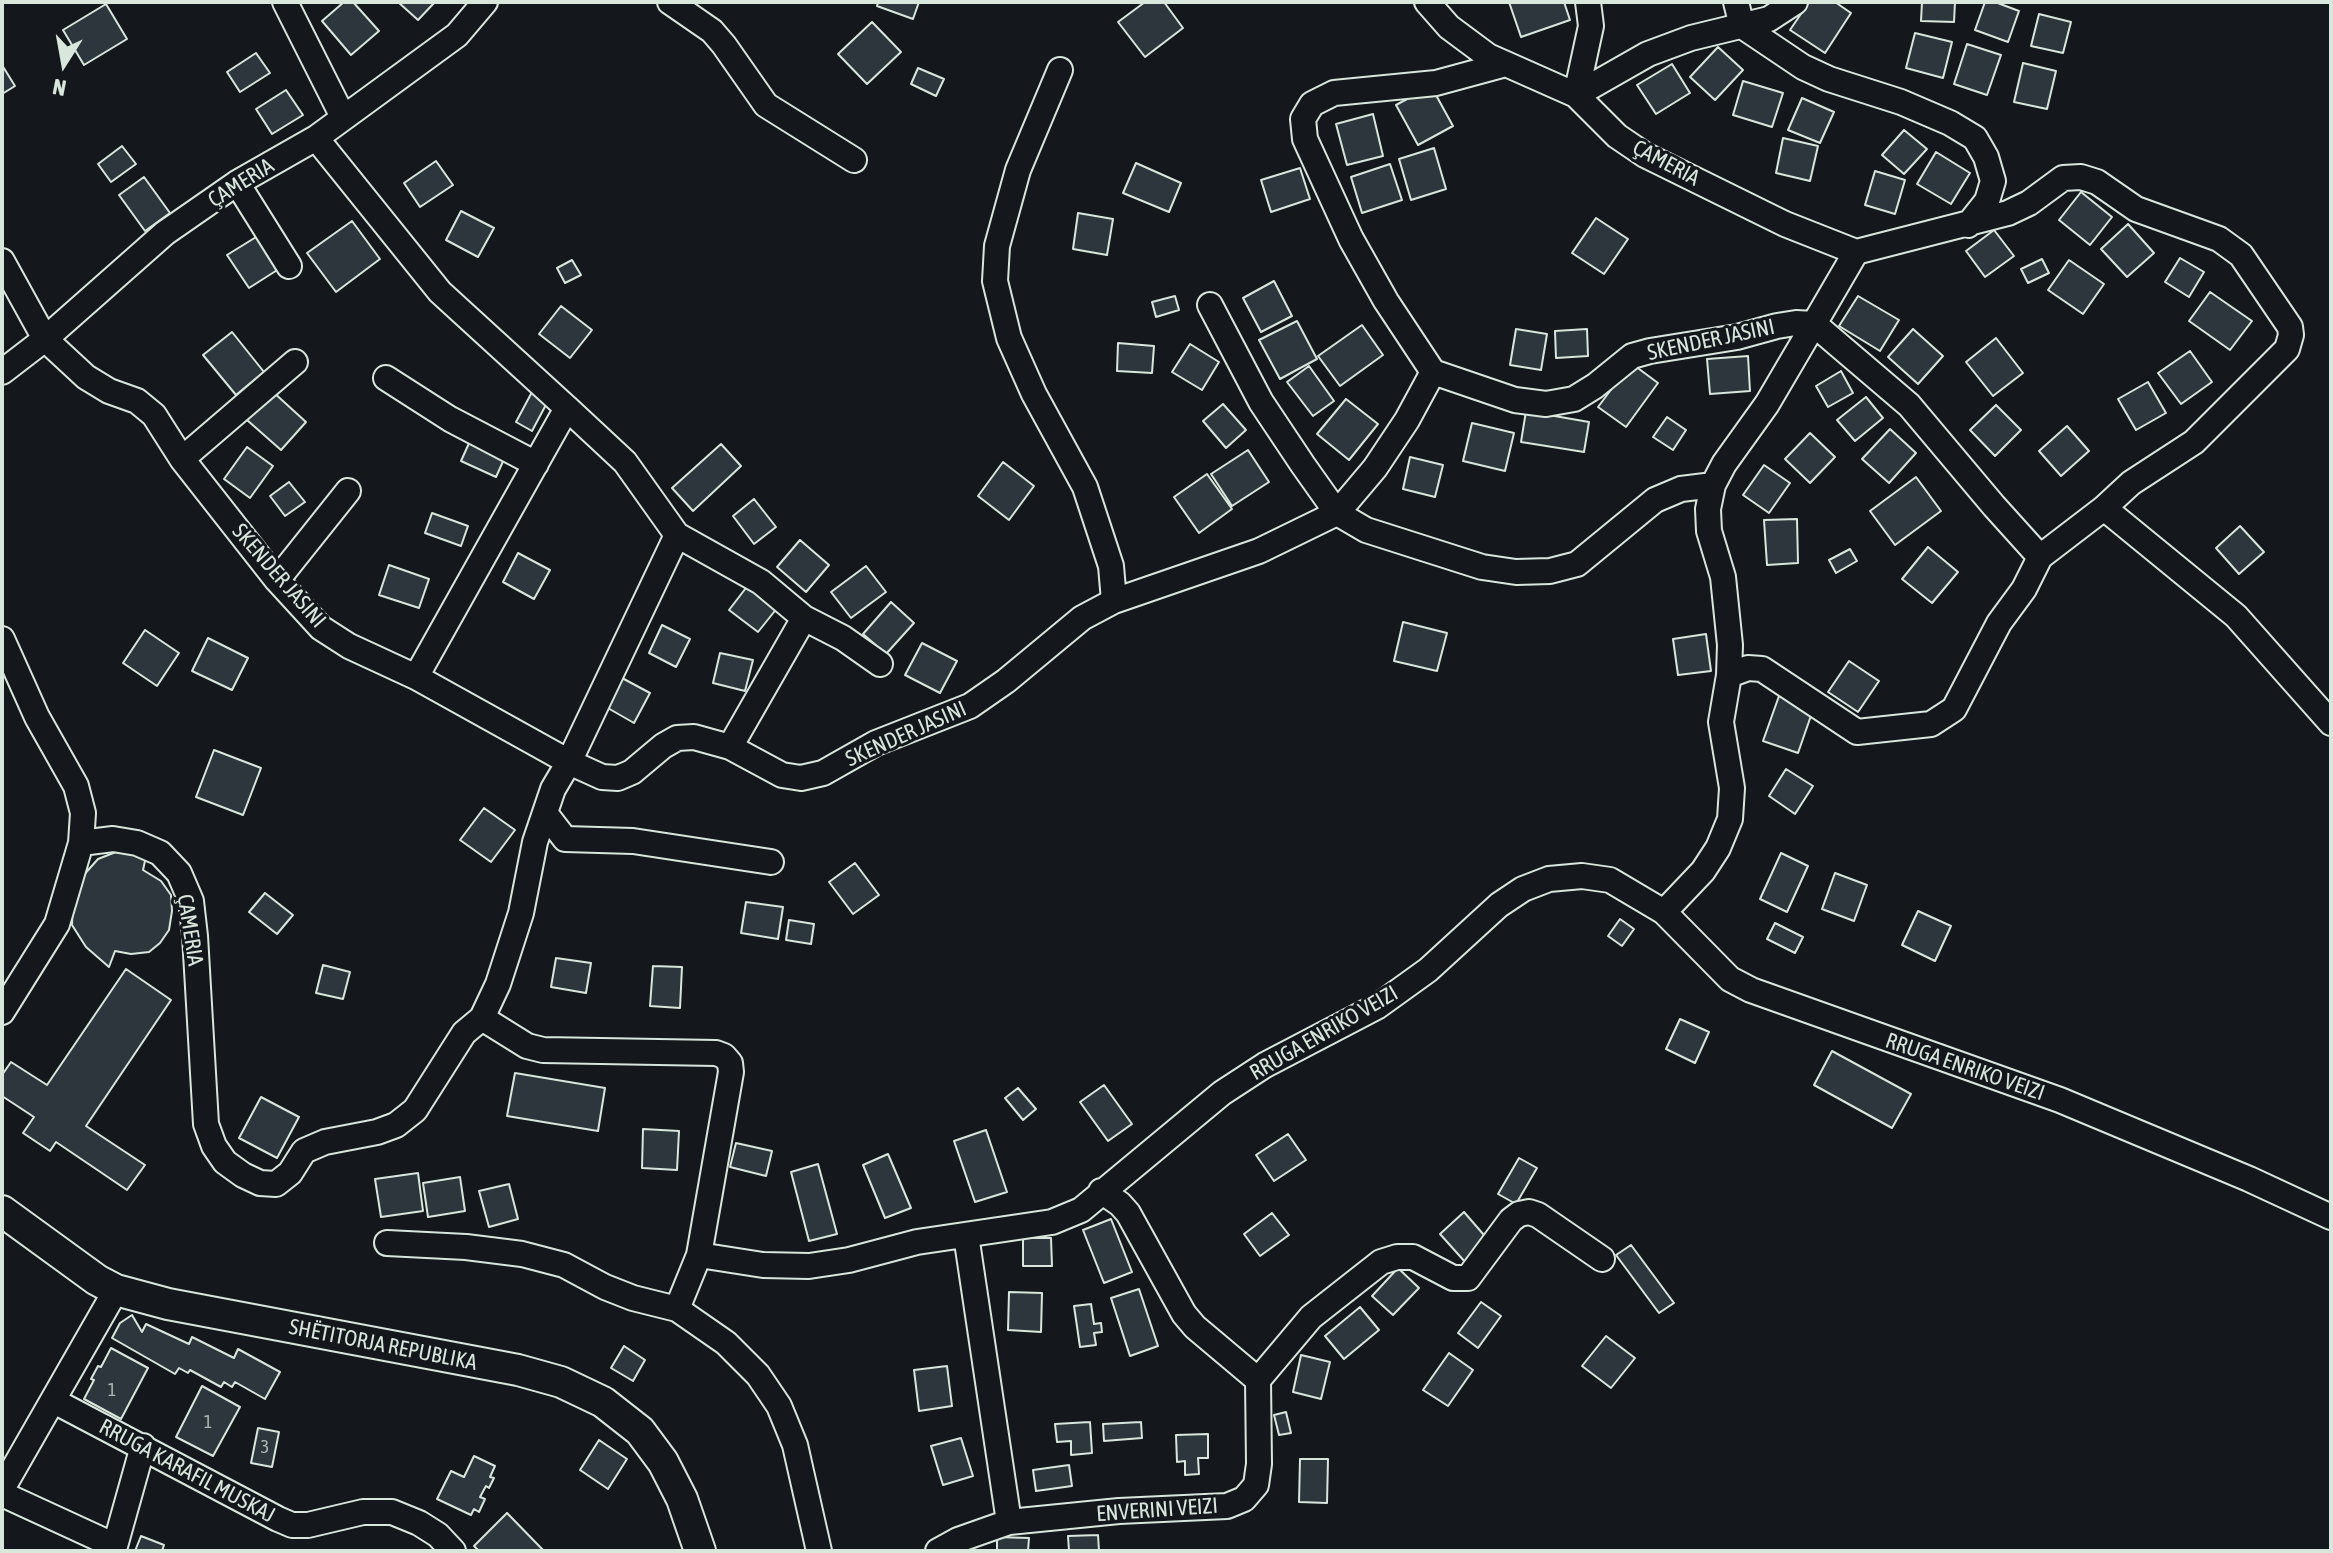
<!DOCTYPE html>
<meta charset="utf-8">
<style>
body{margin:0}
#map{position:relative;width:2333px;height:1553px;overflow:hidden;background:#14181c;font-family:"Asap Condensed",sans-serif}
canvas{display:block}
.frame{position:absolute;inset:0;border:4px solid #d8e6dc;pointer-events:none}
.north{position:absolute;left:24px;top:24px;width:80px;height:80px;-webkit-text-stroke:6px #14181c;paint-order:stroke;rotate:191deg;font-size:22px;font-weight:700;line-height:32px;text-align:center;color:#d8e6dc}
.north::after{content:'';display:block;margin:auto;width:28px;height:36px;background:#d8e6dc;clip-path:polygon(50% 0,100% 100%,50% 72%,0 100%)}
</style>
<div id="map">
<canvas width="2333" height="1553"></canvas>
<div class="frame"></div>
<div class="north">N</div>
</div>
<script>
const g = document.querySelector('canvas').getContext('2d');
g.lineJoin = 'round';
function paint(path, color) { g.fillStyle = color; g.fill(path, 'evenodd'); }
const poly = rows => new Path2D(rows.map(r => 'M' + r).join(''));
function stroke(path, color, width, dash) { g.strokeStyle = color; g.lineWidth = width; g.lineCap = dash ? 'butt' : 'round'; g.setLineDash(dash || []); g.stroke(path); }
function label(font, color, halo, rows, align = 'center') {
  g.font = font + ' "Asap Condensed",sans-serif'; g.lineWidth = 6; g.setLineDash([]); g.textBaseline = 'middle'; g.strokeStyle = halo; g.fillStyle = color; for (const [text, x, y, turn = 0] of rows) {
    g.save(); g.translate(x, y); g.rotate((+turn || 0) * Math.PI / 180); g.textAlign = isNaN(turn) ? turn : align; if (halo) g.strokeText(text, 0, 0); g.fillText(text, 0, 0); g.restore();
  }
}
const building = poly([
 [344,2,353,2,379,31,351,55,322,21,344,2],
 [398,2,435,2,418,20,398,2],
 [878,2,919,2,913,19,877,6,878,2],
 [1145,2,1164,2,1183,28,1145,57,1118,22,1145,2],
 [1509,2,1564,2,1570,20,1521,37,1509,2],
 [1809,2,1835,2,1851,13,1825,53,1790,30,1809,2],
 [1922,2,1955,2,1954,22,1921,21,1922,2],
 [1985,2,1995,2,2019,11,2008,42,1975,30,1985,2],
 [106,4,127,39,84,65,63,30,106,4],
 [2039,14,2071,22,2063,53,2031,46,2039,14],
 [872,22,901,52,867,84,838,54,872,22],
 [1915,33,1952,42,1943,78,1906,68,1915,33],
 [1967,44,2001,55,1987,95,1954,84,1967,44],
 [1718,47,1743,70,1715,100,1690,77,1718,47],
 [256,53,270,73,240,92,227,72,256,53],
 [2023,63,2056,71,2047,109,2014,102,2023,63],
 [1672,64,1690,93,1656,114,1637,85,1672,64],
 [2,65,15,86,2,94,2,65],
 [918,68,944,79,936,96,911,84,918,68],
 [1743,81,1783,93,1772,127,1733,115,1743,81],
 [1431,86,1453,126,1418,145,1396,105,1431,86],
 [286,90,303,115,272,134,256,109,286,90],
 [1802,98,1834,112,1820,143,1788,130,1802,98],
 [1373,114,1383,156,1347,165,1336,124,1373,114],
 [1904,130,1927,149,1904,174,1882,155,1904,130],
 [1783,138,1818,146,1810,181,1776,173,1783,138],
 [122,146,136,164,111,182,98,164,122,146],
 [1434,148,1446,189,1411,200,1399,159,1434,148],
 [1936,152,1970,173,1951,204,1917,184,1936,152],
 [436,161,453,185,420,207,404,183,436,161],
 [1136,163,1181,183,1169,212,1123,193,1136,163],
 [1390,164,1402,200,1362,213,1351,177,1390,164],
 [1300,168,1310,199,1271,212,1261,180,1300,168],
 [1875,171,1905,180,1895,214,1865,205,1875,171],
 [144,177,170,213,145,231,119,195,144,177],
 [2081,192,2112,217,2090,245,2059,220,2081,192],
 [461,211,494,228,478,257,446,240,461,211],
 [1078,213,1113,219,1107,255,1073,249,1078,213],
 [1596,218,1628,239,1604,274,1572,253,1596,218],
 [352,221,380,259,336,292,307,253,352,221],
 [2128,224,2154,253,2127,277,2101,249,2128,224],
 [1994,230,2014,256,1985,277,1966,251,1994,230],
 [261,234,282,267,249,288,227,255,261,234],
 [2180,258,2204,272,2189,297,2165,282,2180,258],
 [2042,259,2049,273,2028,283,2021,269,2042,259],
 [572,260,581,275,565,283,557,268,572,260],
 [2069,260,2104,284,2083,314,2048,290,2069,260],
 [1274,281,1292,316,1261,332,1243,298,1274,281],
 [2210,292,2252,321,2230,350,2189,321,2210,292],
 [1175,296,1179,310,1156,317,1152,302,1175,296],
 [1858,296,1899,320,1880,351,1839,326,1858,296],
 [561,306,592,330,570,358,539,334,561,306],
 [1297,321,1317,359,1280,379,1259,340,1297,321],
 [1362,325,1383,355,1340,386,1318,356,1362,325],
 [1516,329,1547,334,1541,370,1510,365,1516,329],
 [1587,329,1588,356,1556,358,1555,331,1587,329],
 [1913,329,1943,356,1918,384,1888,357,1913,329],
 [232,332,264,372,236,395,203,355,232,332],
 [1996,338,2023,373,1993,396,1966,362,1996,338],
 [1118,343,1154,346,1152,373,1117,371,1118,343],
 [1190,344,1219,362,1202,390,1172,372,1190,344],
 [2190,351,2212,382,2181,404,2158,373,2190,351],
 [1748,356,1750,391,1710,394,1707,359,1748,356],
 [1631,363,1658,383,1626,427,1598,407,1631,363],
 [1309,366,1334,401,1313,416,1287,382,1309,366],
 [1841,371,1853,393,1828,407,1816,386,1841,371],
 [2148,382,2166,413,2136,430,2118,399,2148,382],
 [272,391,306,422,281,450,247,420,272,391],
 [532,392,548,401,532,431,516,422,532,392],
 [1866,397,1883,418,1855,441,1837,420,1866,397],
 [1346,399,1378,424,1349,460,1317,434,1346,399],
 [1223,404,1246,430,1226,448,1203,421,1223,404],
 [1996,405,2021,430,1995,456,1970,430,1996,405],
 [1526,411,1589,422,1584,452,1521,442,1526,411],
 [1667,417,1686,430,1673,450,1653,437,1667,417],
 [1472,423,1514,433,1505,471,1463,461,1472,423],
 [2067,426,2089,451,2061,476,2039,451,2067,426],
 [1890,429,1916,453,1889,483,1862,459,1890,429],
 [1810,433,1835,457,1810,483,1785,459,1810,433],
 [470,441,505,457,496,477,461,461,470,441],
 [721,444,741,466,693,511,672,488,721,444],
 [247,447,273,466,250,498,224,479,247,447],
 [1248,450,1269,482,1232,506,1211,474,1248,450],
 [1410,457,1443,465,1435,497,1403,489,1410,457],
 [1003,462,1034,486,1009,520,978,496,1003,462],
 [1764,465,1790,483,1769,513,1743,495,1764,465],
 [1207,474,1232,509,1199,533,1174,497,1207,474],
 [1916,477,1941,511,1895,545,1870,511,1916,477],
 [289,482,305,502,285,516,270,496,289,482],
 [754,499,776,527,754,544,733,516,754,499],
 [432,513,468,526,461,546,425,533,432,513],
 [1797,519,1798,563,1767,565,1764,520,1797,519],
 [2240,526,2264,552,2239,574,2216,548,2240,526],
 [800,540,829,565,806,592,777,567,800,540],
 [1928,547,1958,572,1932,603,1902,579,1928,547],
 [1850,549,1857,561,1836,573,1829,560,1850,549],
 [518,553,550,570,534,599,503,582,518,553],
 [389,565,429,579,419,608,379,595,389,565],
 [866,566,886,592,851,618,831,592,866,566],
 [749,584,778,607,758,632,729,610,749,584],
 [891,602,914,623,886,654,863,634,891,602],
 [1403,622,1447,633,1437,671,1394,661,1403,622],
 [662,625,690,639,676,667,649,653,662,625],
 [145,630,179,653,157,686,123,663,145,630],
 [1706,634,1711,671,1678,675,1673,639,1706,634],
 [208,638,248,658,232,690,192,671,208,638],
 [922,643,957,661,940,693,905,675,922,643],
 [720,653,753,660,745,691,713,683,720,653],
 [1849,661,1879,681,1858,712,1828,692,1849,661],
 [622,678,650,693,634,723,606,707,622,678],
 [1779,696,1814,707,1798,753,1763,741,1779,696],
 [214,750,261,768,243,815,196,797,214,750],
 [1786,769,1813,786,1795,814,1769,796,1786,769],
 [484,808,515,830,491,862,460,840,484,808],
 [121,850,147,852,143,870,161,881,171,895,172,911,169,930,160,943,149,952,131,954,115,951,109,967,86,947,72,925,73,900,82,877,98,859,121,850],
 [1781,853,1808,866,1787,912,1760,899,1781,853],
 [855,863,879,895,853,914,829,882,855,863],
 [1835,873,1867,885,1854,921,1822,909,1835,873],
 [265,893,293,915,277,934,249,912,265,893],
 [746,902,783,907,778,939,741,933,746,902],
 [1918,911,1951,926,1935,961,1902,945,1918,911],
 [1620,919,1634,929,1622,946,1608,936,1620,919],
 [789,920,814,924,811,944,786,940,789,920],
 [1775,923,1803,937,1795,953,1767,939,1775,923],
 [556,958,591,963,586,993,551,987,556,958],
 [323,965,350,972,343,999,316,993,323,965],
 [653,966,682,967,680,1008,650,1006,653,966],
 [126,969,171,1000,86,1126,145,1165,127,1190,56,1142,50,1151,23,1133,34,1117,2,1096,2,1075,11,1062,47,1085,126,969],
 [1680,1019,1709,1032,1695,1063,1666,1049,1680,1019],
 [1832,1051,1911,1094,1892,1128,1814,1085,1832,1051],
 [515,1073,605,1088,598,1131,507,1116,515,1073],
 [1104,1085,1132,1124,1108,1141,1080,1102,1104,1085],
 [1018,1088,1036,1109,1023,1120,1005,1098,1018,1088],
 [261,1097,299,1117,277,1158,239,1138,261,1097],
 [643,1129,679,1131,677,1170,642,1168,643,1129],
 [986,1130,1007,1192,975,1202,954,1141,986,1130],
 [1288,1134,1306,1160,1274,1181,1256,1155,1288,1134],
 [736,1143,772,1151,766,1176,730,1167,736,1143],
 [888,1154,911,1208,885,1218,863,1165,888,1154],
 [1519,1158,1537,1168,1516,1204,1498,1194,1519,1158],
 [818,1164,837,1234,809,1241,791,1172,818,1164],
 [418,1173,423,1211,381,1217,375,1179,418,1173],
 [460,1177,465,1211,428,1217,423,1183,460,1177],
 [509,1184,518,1219,489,1227,479,1191,509,1184],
 [1464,1212,1490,1242,1466,1263,1440,1234,1464,1212],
 [1272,1213,1289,1235,1260,1256,1244,1234,1272,1213],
 [1111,1219,1132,1272,1104,1283,1083,1230,1111,1219],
 [1023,1238,1051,1238,1052,1266,1023,1266,1023,1238],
 [1631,1245,1674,1303,1659,1313,1616,1255,1631,1245],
 [1398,1268,1419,1288,1393,1315,1372,1296,1398,1268],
 [1139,1289,1158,1346,1130,1356,1111,1298,1139,1289],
 [1009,1292,1042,1293,1041,1332,1008,1330,1009,1292],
 [1481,1302,1501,1316,1478,1348,1458,1333,1481,1302],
 [1091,1304,1094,1324,1101,1323,1102,1332,1094,1333,1096,1345,1080,1347,1074,1306,1091,1304],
 [1360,1307,1379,1330,1344,1359,1325,1336,1360,1307],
 [132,1315,142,1332,146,1324,189,1344,192,1337,234,1358,238,1349,280,1372,265,1399,235,1382,232,1387,224,1382,221,1387,190,1370,188,1373,179,1368,175,1374,112,1338,120,1323,132,1315],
 [1606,1336,1635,1358,1611,1388,1582,1366,1606,1336],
 [624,1346,645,1360,633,1381,611,1368,624,1346],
 [111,1348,148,1368,121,1419,84,1399,94,1380,91,1379,98,1366,101,1367,111,1348],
 [1449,1353,1473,1370,1448,1406,1423,1390,1449,1353],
 [1301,1355,1330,1362,1321,1399,1293,1392,1301,1355],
 [947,1366,952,1406,919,1411,914,1370,947,1366],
 [202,1386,240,1407,213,1456,176,1437,202,1386],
 [1286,1412,1291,1433,1279,1435,1274,1415,1286,1412],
 [1090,1422,1092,1453,1071,1455,1071,1441,1057,1442,1055,1424,1090,1422],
 [1141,1422,1142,1438,1104,1441,1103,1424,1141,1422],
 [258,1428,279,1432,272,1467,251,1463,258,1428],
 [1208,1434,1208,1458,1198,1458,1199,1474,1185,1475,1185,1461,1177,1462,1176,1435,1208,1434],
 [961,1438,973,1476,943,1485,931,1446,961,1438],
 [599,1440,627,1459,608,1489,580,1470,599,1440],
 [474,1456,495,1466,490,1477,494,1478,489,1488,486,1486,480,1497,485,1499,479,1512,474,1509,471,1515,437,1499,451,1471,464,1477,474,1456],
 [1300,1459,1328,1459,1327,1503,1299,1502,1300,1459],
 [1069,1465,1072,1486,1036,1491,1033,1470,1069,1465],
 [507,1513,544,1551,479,1551,474,1546,507,1513],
 [1098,1535,1099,1551,1069,1551,1068,1536,1098,1535],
 [141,1536,164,1545,162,1551,135,1551,141,1536],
 [997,1537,1029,1538,1028,1551,997,1551,997,1537]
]);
paint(building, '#2c363c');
stroke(building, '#d8e6dc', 2);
const minor = poly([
 [285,2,343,117],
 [670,2,712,31,724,45,766,105,854,160],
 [1427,2,1449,27,1488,56,1576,95,1648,54,1691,38,1769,19,1795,2],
 [1588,2,1591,26,1576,95,1617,136,1645,155,1785,224,1856,252],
 [1736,2,1742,26,1803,67,1829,79,1901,102,1950,123,1975,138,1986,157,1993,181,1987,201,1968,225],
 [1060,70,1018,170,997,246,995,281,1009,338,1034,394,1085,487,1111,566,1114,601],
 [316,138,440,292,567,408,416,677],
 [237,183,289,266],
 [1856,252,2008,213,2029,203,2063,178,2081,177,2097,182,2136,209,2219,239,2241,255,2290,327,2291,335,2287,349,2194,442,2131,483,2104,508],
 [2,261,45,339,86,377,109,391,137,401,154,415,182,459,277,580,321,628,349,646,416,677,569,762,602,777,618,778,632,772,663,746,677,738,694,737,730,747,782,775,801,778,823,773,876,743,970,706,1006,681,1082,618,1114,601,1259,551,1337,513,1375,468,1407,420,1433,372,1515,400,1546,404,1574,399,1595,386,1632,356,1650,351,1737,337,1777,326,1796,323,1814,324,1856,252],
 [1210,305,1261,402,1303,465,1337,513,1366,530,1482,567,1516,572,1550,571,1577,564,1655,500,1681,489,1713,485],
 [2,372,45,339,165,233,237,183,316,138,457,35,485,2],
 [1433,372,1386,301,1351,239,1305,139,1303,119,1312,104,1334,93,1436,83,1506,64],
 [386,378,450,419,536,464],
 [567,408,625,462,677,535,761,582,804,618,730,747],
 [182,459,295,362],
 [277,580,348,491],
 [804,618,843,638,880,664],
 [2,639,37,717,76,786,83,813,81,843,113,839,137,843,160,853,179,873,191,901,195,936,206,1124,214,1146,225,1162,243,1175,260,1183,276,1184,290,1173,304,1151,325,1142,377,1132,396,1125,415,1110,464,1033,482,1018,498,984,521,913,535,842,553,789,569,762,677,535],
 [1729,675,1748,668,1762,669,1857,732,1931,724,1954,709,1999,623,2024,589,2040,557,2104,508,2236,616,2331,723],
 [545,813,565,839,633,841,771,862],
 [1664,912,1703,871,1718,848,1730,819,1732,788,1721,722,1729,675,1730,645,1723,577,1709,531,1708,509,1713,485,1724,464,1767,404,1814,324,1909,405,1994,506,2040,557],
 [2,1012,57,924,81,843],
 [482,1018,527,1046,543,1050,716,1053,724,1056,730,1063,731,1072,699,1255],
 [1101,1191,1120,1204,1128,1213,1184,1314,1195,1327,1258,1380],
 [966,1235,1009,1522],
 [387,1243,466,1247,522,1254,564,1265,605,1287,633,1298,677,1309],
 [54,1401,278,1519,292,1525,308,1525,363,1512,392,1512,419,1523,438,1535,453,1551],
 [2,1489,116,1290],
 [2,1494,115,1546,143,1446],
 [819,1551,795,1445,779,1406,758,1375,726,1343,677,1309,699,1255,763,1265,809,1266,849,1260,917,1242,1052,1222,1081,1210,1222,1093,1265,1065,1378,1006,1428,970,1499,905,1523,889,1549,879,1582,876,1610,880,1664,912,1730,979,1751,990,2060,1100,2249,1179,2331,1217],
 [938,1551,958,1540,1009,1522,1119,1511,1227,1506,1244,1499,1256,1485,1259,1464,1258,1380,1311,1317,1381,1262,1397,1257,1413,1257,1453,1278,1468,1278,1511,1220,1519,1214,1529,1212,1538,1215,1602,1259]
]);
const major = poly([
 [2,1211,97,1280,116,1290,168,1304,518,1370,561,1382,603,1402,640,1431,663,1462,682,1499,700,1551]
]);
stroke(minor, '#d8e6dc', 28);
stroke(major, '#d8e6dc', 34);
stroke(minor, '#14181c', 24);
stroke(major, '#14181c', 30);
label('18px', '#adbab4', null, [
 ["1",112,1390],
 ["1",208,1422],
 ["3",265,1447]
]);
label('22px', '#d8e6dc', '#14181c', [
 ["ÇAMERIA",1666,163,28],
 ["ÇAMERIA",241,183,-32],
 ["SKENDER JASINI",1711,340,-12],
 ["SKENDER JASINI",279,576,49],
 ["SKENDER JASINI",906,734,-24],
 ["ÇAMERIA",190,930,81],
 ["RRUGA ENRIKO VEIZI",1324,1033,-30],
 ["RRUGA ENRIKO VEIZI",1965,1067,19],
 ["SHËTITORJA REPUBLIKA",383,1345,11],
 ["RRUGA KARAFIL MUSKAJ",187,1471,28],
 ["ENVERINI VEIZI",1157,1510,-4]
]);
</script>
